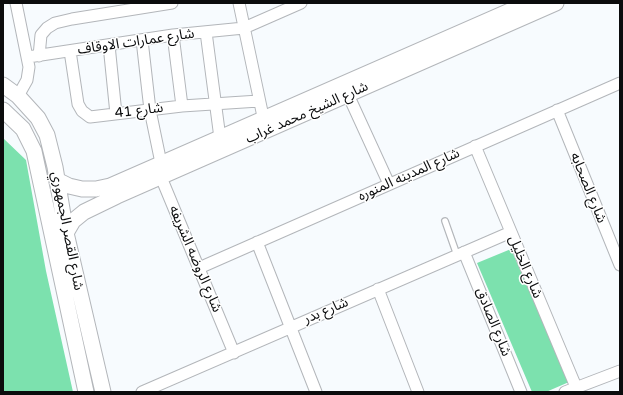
<!DOCTYPE html>
<meta charset="utf-8">
<style>
body{margin:0}
#map{position:relative;width:623px;height:395px;overflow:hidden;background:#f7fbfe;font-family:"Varela Round",sans-serif}
canvas{display:block}
.frame{position:absolute;inset:0;border:4px solid #0b0c0d;pointer-events:none}
</style>
<div id="map">
<canvas width="623" height="395"></canvas>
<div class="frame"></div>
</div>
<script>
const g = document.querySelector('canvas').getContext('2d');
g.lineJoin = 'round';
function paint(path, color) { g.fillStyle = color; g.fill(path, 'evenodd'); }
const poly = rows => new Path2D(rows.map(r => 'M' + r).join(''));
function stroke(path, color, width, dash) { g.strokeStyle = color; g.lineWidth = width; g.lineCap = dash ? 'butt' : 'round'; g.setLineDash(dash || []); g.stroke(path); }
function label(font, color, halo, rows, align = 'center') {
  g.font = font + ' "Varela Round","Noto Sans Arabic",sans-serif'; g.lineWidth = 3; g.setLineDash([]); g.textBaseline = 'middle'; g.strokeStyle = halo; g.fillStyle = color; for (const [text, x, y, turn = 0] of rows) {
    g.save(); g.translate(x, y); g.rotate((+turn || 0) * Math.PI / 180); g.textAlign = isNaN(turn) ? turn : align; if (halo) g.strokeText(text, 0, 0); g.fillText(text, 0, 0); g.restore();
  }
}
paint(poly([
 [3,138,26,160,46,271,73,392,3,392],
 [511,249,569,382,546,392,532,392,477,263]
]), '#7ce1ae');
const lane = poly([
 [445,221,457,255]
]);
const street = poly([
 [16,3,29,67,27,80,18,96],
 [239,3,265,126],
 [206,32,220,138],
 [173,35,182,106],
 [142,40,150,110,161,163],
 [109,45,116,114],
 [70,51,78,104,82,111,90,117,182,106,259,101],
 [39,56,41,35,47,28,55,23,72,19,172,3],
 [28,57,173,35,244,28,301,3],
 [345,88,389,184],
 [557,110,620,265],
 [475,146,576,387],
 [158,170,234,353],
 [257,242,316,392],
 [464,252,521,392],
 [199,268,620,83],
 [378,289,418,392],
 [142,392,511,232],
 [565,392,620,371]
]);
const secondary = poly([
 [3,85,18,96,38,118,47,135,55,167,66,233,103,392],
 [3,110,23,129,34,151,86,392],
 [57,180,69,186,82,189,96,189,110,186,528,3],
 [66,233,73,221,84,212,117,196,556,3]
]);
stroke(lane, '#b3b6ba', 8);
stroke(street, '#b3b6ba', 13);
stroke(secondary, '#b3b6ba', 17);
stroke(lane, '#fff', 5.5);
stroke(street, '#fff', 11);
stroke(secondary, '#fff', 15);
label('14px', '#0b0c0d', '#fff', [
 ["شارع عمارات الاوقاف",136,42,-8],
 ["شارع 41",139,111,-7],
 ["شارع الشيخ محمد غراب",307,113,-24],
 ["شارع المدينه المنوره",409,175,-24],
 ["شارع الصحابه",588,188,68],
 ["شارع القصر الجمهوري",67,231,79],
 ["شارع الروضه الشريفه",195,259,67],
 ["شارع الخليل",525,267,67],
 ["شارع بدر",326,311,-23],
 ["شارع الصادق",493,322,68]
]);
</script>
